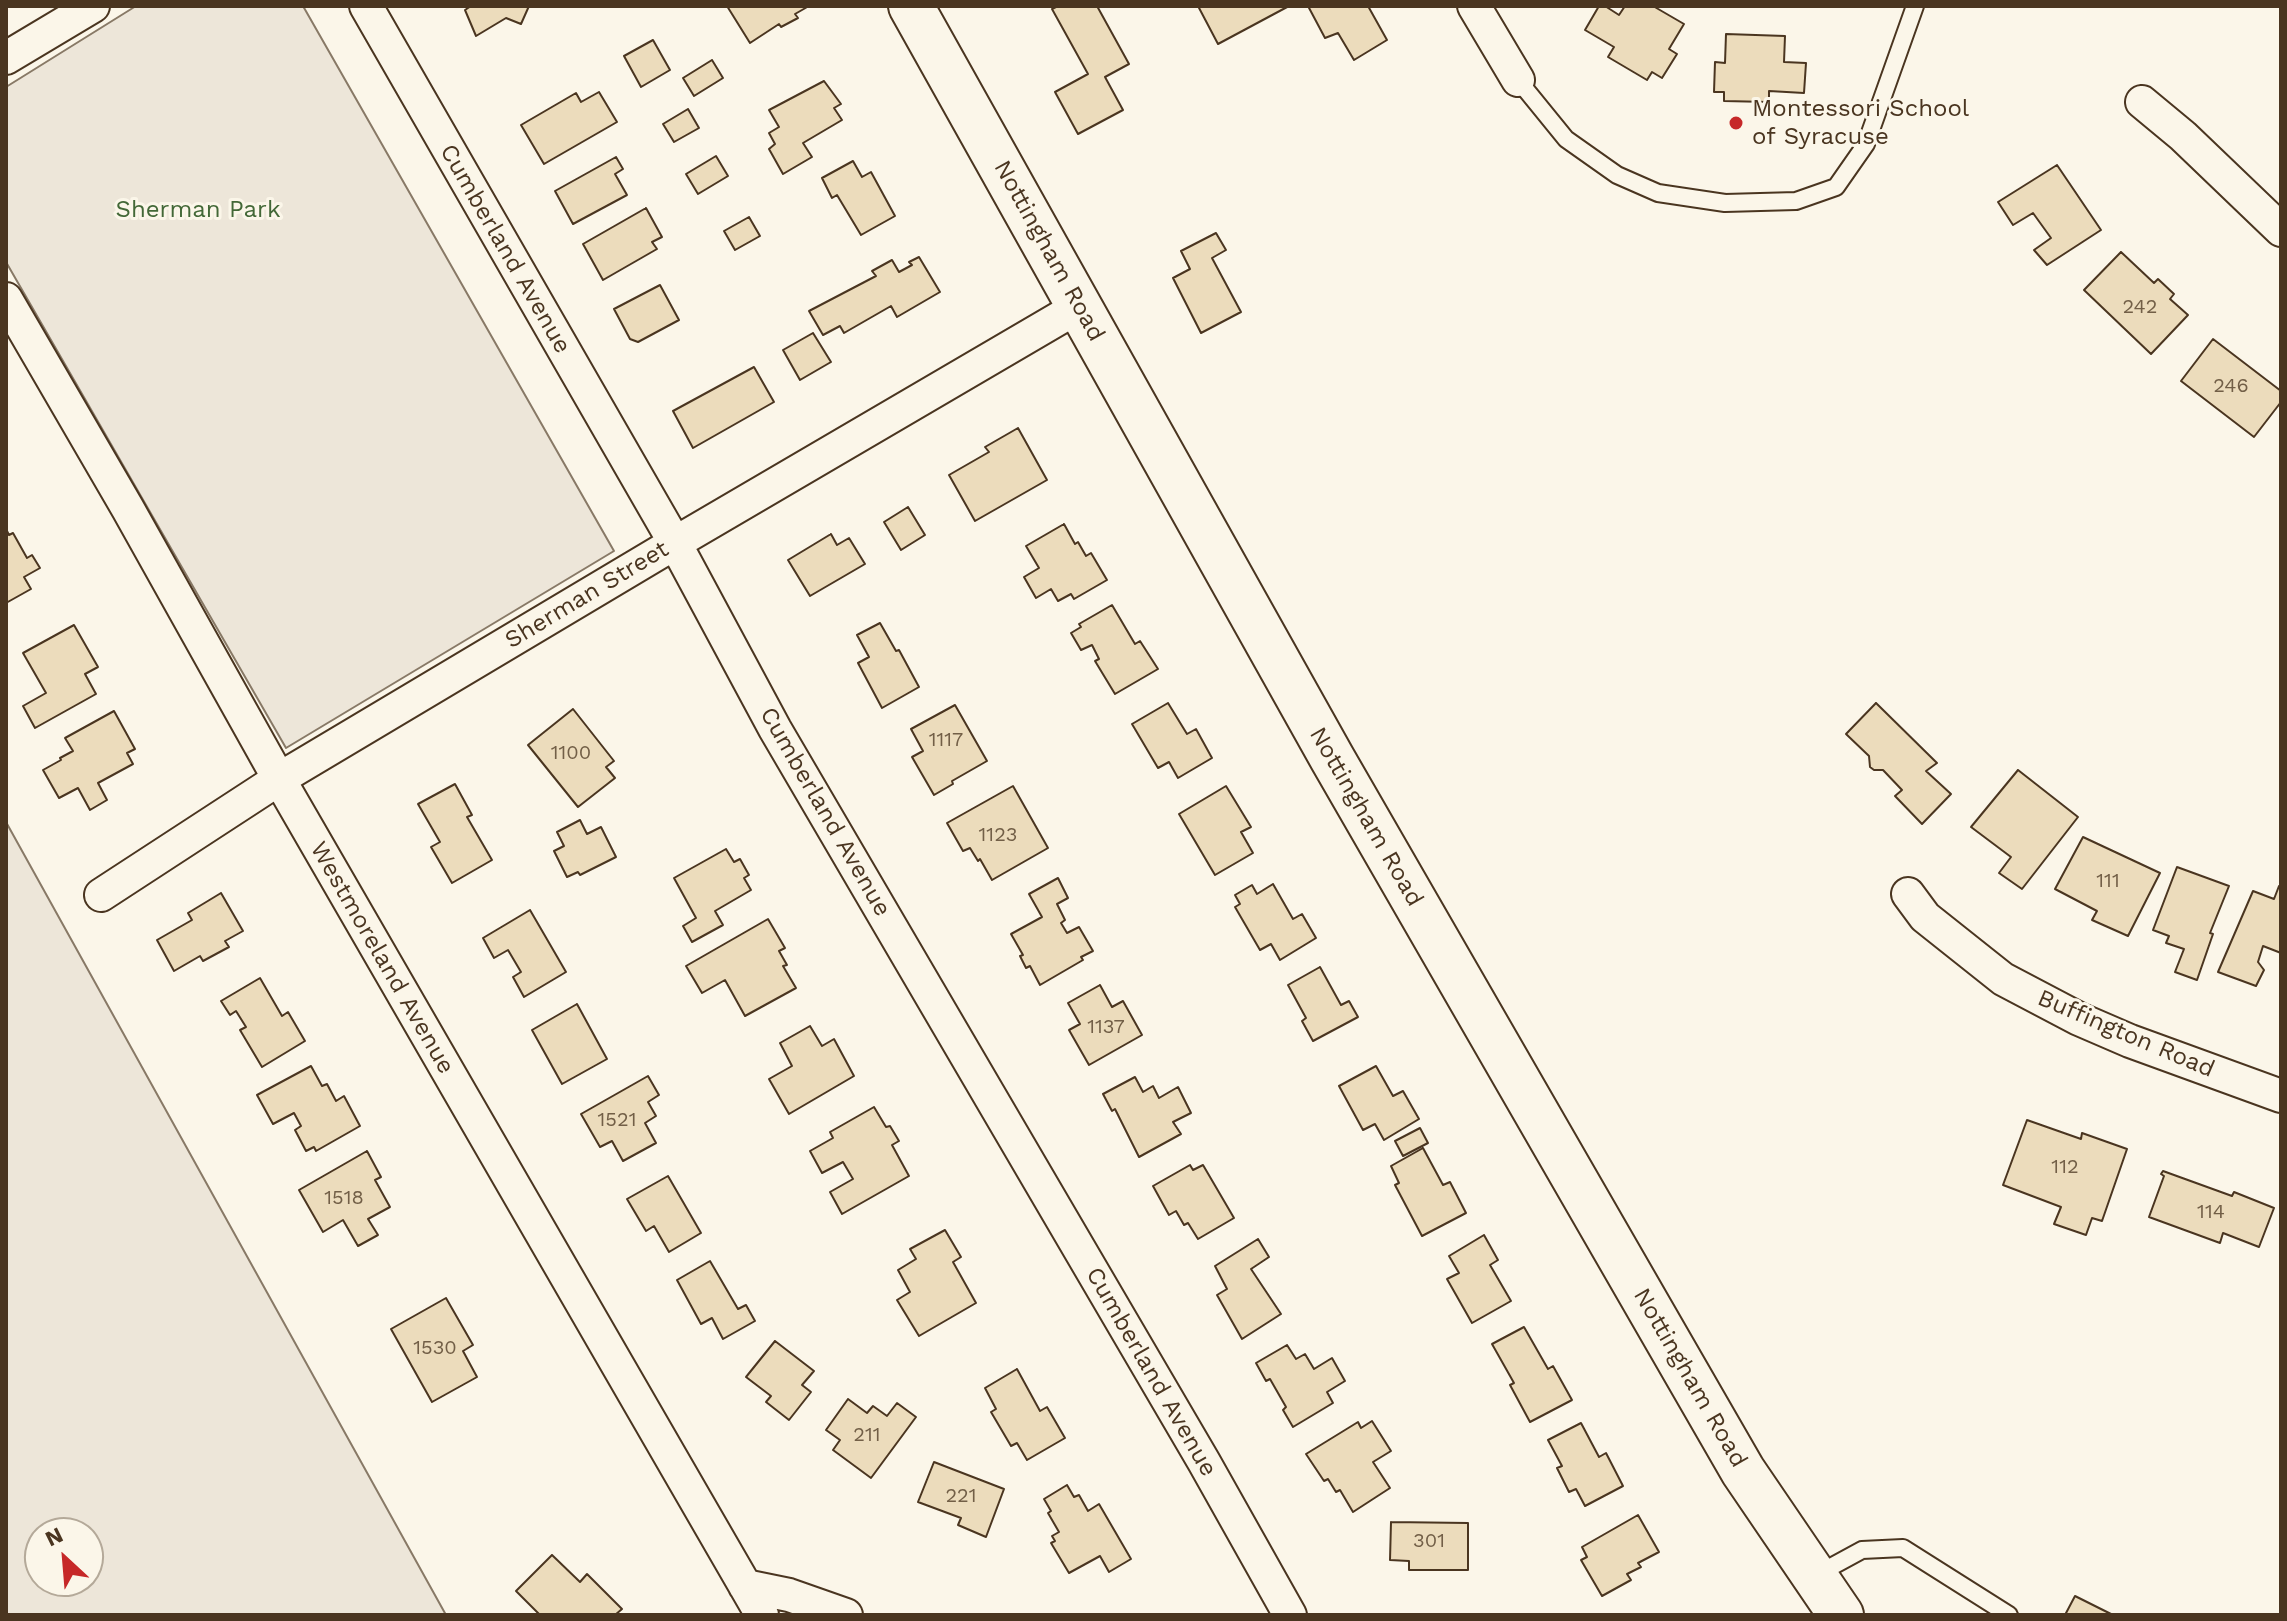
<!DOCTYPE html>
<style>
body{margin:0}
#map{position:relative;width:2287px;height:1621px;overflow:hidden;background:#fbf6e9;font-family:"Work Sans",sans-serif}
canvas{display:block}
.frame{position:absolute;inset:0;border:8px solid #4a3520;pointer-events:none}
.north{position:absolute;left:24px;top:1517px;width:80px;height:80px;box-sizing:border-box;background:#fbf6e9;border:2px solid #b4a999;border-radius:50%;rotate:334deg;font-size:22px;font-weight:700;line-height:32px;text-align:center;color:#4a3520}
.north::after{content:'';display:block;margin:auto;width:28px;height:36px;background:#c62828;clip-path:polygon(50% 0,100% 100%,50% 72%,0 100%)}
</style>
<div id="map">
<canvas width="2287" height="1621"></canvas>
<div class="frame"></div>
<div class="north">N</div>
</div>
<script>
const g = document.querySelector('canvas').getContext('2d');
g.lineJoin = 'round';
function paint(path, color) { g.fillStyle = color; g.fill(path, 'evenodd'); }
const poly = rows => new Path2D(rows.map(r => 'M' + r).join(''));
function stroke(path, color, width, dash) { g.strokeStyle = color; g.lineWidth = width; g.lineCap = dash ? 'butt' : 'round'; g.setLineDash(dash || []); g.stroke(path); }
function label(font, color, halo, rows, align = 'center') {
  g.font = font + ' "Work Sans",sans-serif'; g.lineWidth = 6; g.setLineDash([]); g.textBaseline = 'middle'; g.strokeStyle = halo; g.fillStyle = color; for (const [text, x, y, turn = 0] of rows) {
    g.save(); g.translate(x, y); g.rotate((+turn || 0) * Math.PI / 180); g.textAlign = isNaN(turn) ? turn : align; if (halo) g.strokeText(text, 0, 0); g.fillText(text, 0, 0); g.restore();
  }
}
const green = poly([
 [136,6,303,6,614,551,286,748,6,262,6,87,136,6],
 [6,822,446,1615,6,1615,6,822],
 [40,1533,88,1533,88,1581,40,1581,40,1533]
]);
paint(green, '#ede6d9');
stroke(green, '#887966', 2);
const building = poly([
 [471,6,529,6,521,24,506,18,476,36,465,10,471,6],
 [727,6,809,6,795,14,798,18,781,27,779,24,750,43,727,6],
 [1058,6,1097,6,1129,64,1105,77,1123,110,1078,134,1055,92,1088,74,1052,9,1058,6],
 [1198,6,1289,6,1218,44,1198,6],
 [1308,6,1368,6,1387,40,1354,60,1338,33,1325,38,1308,6],
 [1599,6,1605,6,1619,15,1625,6,1653,6,1684,24,1669,49,1677,54,1662,78,1652,72,1647,80,1608,57,1614,47,1585,30,1599,6],
 [1726,34,1785,36,1784,62,1806,63,1804,93,1769,91,1769,102,1724,101,1724,92,1714,92,1715,62,1725,63,1726,34],
 [653,40,670,70,641,87,624,56,653,40],
 [712,60,723,78,694,96,683,78,712,60],
 [824,81,841,104,834,108,842,120,803,143,812,157,783,174,769,149,775,144,769,133,779,127,769,110,824,81],
 [599,92,617,122,544,164,521,125,576,93,581,102,599,92],
 [688,109,699,128,674,142,663,124,688,109],
 [716,156,728,176,698,194,686,174,716,156],
 [616,157,623,169,615,174,627,195,573,224,555,191,616,157],
 [853,161,862,177,871,172,895,216,861,235,837,195,832,198,822,178,853,161],
 [2057,165,2101,230,2047,265,2034,250,2051,238,2033,213,2013,225,1998,202,2057,165],
 [646,208,662,237,652,242,657,249,603,280,583,244,646,208],
 [749,217,760,236,735,250,724,231,749,217],
 [1216,233,1226,250,1212,258,1241,312,1201,333,1173,278,1190,269,1181,251,1216,233],
 [2121,252,2154,283,2158,279,2174,294,2170,299,2188,315,2151,354,2084,290,2121,252],
 [919,257,940,292,897,317,891,306,844,333,840,326,823,335,809,311,876,276,872,271,892,260,899,272,912,265,909,262,919,257],
 [660,285,679,320,638,342,630,339,614,309,660,285],
 [813,333,831,362,800,380,783,350,813,333],
 [2213,339,2281,391,2281,402,2254,437,2181,381,2213,339],
 [754,367,774,402,693,448,673,411,754,367],
 [1018,428,1047,480,975,521,949,475,989,452,985,447,1018,428],
 [908,507,925,535,901,550,884,522,908,507],
 [1064,524,1075,544,1078,542,1086,556,1091,553,1107,580,1074,599,1071,594,1058,601,1051,589,1036,598,1024,577,1039,568,1026,546,1064,524],
 [6,529,9,535,13,533,27,558,32,555,40,568,24,577,31,589,6,603,6,529],
 [831,534,837,545,849,538,865,564,810,596,788,560,831,534],
 [1112,605,1135,644,1140,641,1158,669,1115,694,1095,661,1099,659,1092,645,1081,650,1071,633,1081,627,1079,624,1112,605],
 [880,623,896,651,899,650,919,687,882,708,858,663,869,657,857,635,880,623],
 [74,625,98,667,85,674,96,694,35,728,23,706,46,693,23,653,74,625],
 [1168,703,1187,734,1196,729,1212,758,1178,778,1169,762,1158,768,1132,724,1168,703],
 [1876,703,1937,763,1926,771,1951,794,1922,824,1895,796,1902,790,1883,770,1874,770,1870,767,1869,756,1846,734,1876,703],
 [955,705,987,761,952,781,953,784,934,795,912,757,923,751,911,729,955,705],
 [573,709,614,761,606,767,615,778,578,807,528,745,573,709],
 [114,711,135,749,127,753,133,764,98,783,107,800,90,810,78,788,59,798,43,770,61,760,60,758,73,751,65,738,114,711],
 [2018,770,2078,817,2022,889,1999,873,2011,857,1971,827,2018,770],
 [455,784,472,815,467,817,492,860,452,883,431,847,440,842,418,804,455,784],
 [1013,786,1048,848,992,880,980,859,978,861,970,848,963,851,947,823,1013,786],
 [1226,786,1251,827,1241,832,1253,853,1215,875,1179,814,1226,786],
 [580,820,587,834,601,827,616,857,580,875,578,872,567,877,554,851,564,846,557,832,580,820],
 [2083,837,2160,873,2128,936,2092,920,2097,911,2055,889,2083,837],
 [726,849,734,862,740,859,749,875,744,878,751,890,715,911,723,925,692,942,683,926,696,918,674,878,726,849],
 [2177,867,2229,886,2210,933,2213,934,2197,980,2175,972,2184,949,2166,943,2169,936,2153,930,2177,867],
 [1058,878,1068,898,1057,904,1065,920,1061,923,1067,933,1079,927,1093,951,1081,957,1083,960,1040,985,1030,966,1026,968,1020,956,1023,955,1011,934,1042,917,1029,894,1058,878],
 [1273,884,1293,919,1302,914,1316,938,1280,960,1271,944,1260,950,1235,907,1240,904,1235,895,1252,885,1257,894,1273,884],
 [2279,886,2281,887,2281,953,2263,946,2258,962,2264,970,2256,986,2218,972,2253,891,2274,899,2279,886],
 [221,893,243,931,225,941,229,947,203,961,200,956,174,971,157,940,192,920,188,913,221,893],
 [530,910,566,972,524,997,513,977,521,972,508,950,494,958,483,938,530,910],
 [768,919,785,948,779,951,787,965,783,966,796,988,745,1016,725,980,702,993,686,966,768,919],
 [1320,967,1341,1005,1349,1001,1358,1017,1313,1041,1302,1021,1306,1018,1288,985,1320,967],
 [260,978,282,1016,288,1012,305,1041,262,1067,240,1030,246,1027,236,1011,230,1015,221,1001,260,978],
 [1100,985,1112,1007,1123,1001,1142,1035,1089,1065,1069,1030,1080,1024,1068,1003,1100,985],
 [577,1004,607,1059,562,1084,532,1030,577,1004],
 [810,1026,822,1046,834,1039,854,1076,789,1114,769,1079,792,1066,780,1043,810,1026],
 [311,1066,322,1086,327,1084,336,1101,344,1096,360,1126,316,1151,314,1147,306,1151,295,1130,301,1126,294,1113,273,1124,257,1095,311,1066],
 [1376,1066,1393,1096,1403,1091,1419,1119,1384,1140,1375,1124,1363,1130,1339,1086,1376,1066],
 [648,1076,659,1095,648,1102,656,1116,645,1123,656,1143,623,1161,612,1141,600,1147,581,1114,648,1076],
 [1135,1077,1143,1092,1153,1086,1159,1098,1178,1087,1191,1113,1173,1122,1181,1134,1139,1157,1115,1109,1112,1111,1103,1094,1135,1077],
 [874,1107,886,1127,890,1126,899,1141,892,1145,909,1176,842,1214,830,1192,853,1179,843,1162,822,1173,810,1151,833,1138,830,1132,874,1107],
 [2027,1120,2081,1139,2082,1133,2127,1149,2102,1221,2092,1218,2086,1235,2054,1224,2061,1207,2003,1185,2027,1120],
 [1420,1128,1428,1143,1403,1156,1395,1141,1420,1128],
 [1423,1148,1443,1185,1450,1182,1466,1213,1422,1236,1395,1185,1399,1183,1391,1166,1423,1148],
 [367,1151,381,1177,375,1180,390,1207,368,1219,378,1235,358,1246,343,1220,323,1232,299,1190,367,1151],
 [1190,1165,1193,1170,1203,1165,1234,1218,1198,1239,1188,1223,1184,1225,1176,1211,1169,1215,1153,1186,1190,1165],
 [2163,1171,2232,1196,2234,1192,2274,1208,2259,1247,2223,1233,2220,1243,2149,1217,2164,1176,2161,1174,2163,1171],
 [668,1176,701,1233,669,1252,654,1226,646,1231,627,1199,668,1176],
 [945,1230,961,1257,953,1262,976,1303,919,1336,897,1300,910,1292,898,1270,916,1259,910,1249,945,1230],
 [1484,1235,1498,1260,1490,1265,1511,1301,1472,1323,1447,1279,1459,1273,1449,1256,1484,1235],
 [1258,1239,1269,1257,1251,1269,1281,1314,1242,1339,1217,1295,1227,1289,1215,1266,1258,1239],
 [710,1261,738,1309,746,1305,755,1321,723,1339,712,1318,701,1324,677,1280,710,1261],
 [446,1298,473,1345,463,1351,477,1377,432,1402,391,1329,446,1298],
 [1524,1327,1548,1369,1553,1366,1572,1400,1530,1422,1510,1385,1514,1383,1492,1344,1524,1327],
 [775,1341,814,1371,802,1385,811,1392,789,1420,766,1402,771,1396,746,1377,775,1341],
 [1287,1345,1296,1359,1305,1354,1314,1369,1332,1358,1345,1381,1327,1392,1333,1403,1293,1427,1283,1410,1286,1407,1270,1379,1266,1381,1256,1363,1287,1345],
 [1017,1369,1040,1411,1047,1407,1065,1438,1027,1460,1017,1443,1011,1446,991,1412,996,1409,985,1388,1017,1369],
 [848,1399,867,1413,873,1406,887,1416,897,1403,916,1417,871,1478,833,1450,840,1440,826,1430,848,1399],
 [1372,1421,1391,1451,1373,1462,1390,1488,1353,1512,1340,1490,1336,1492,1328,1479,1324,1481,1306,1454,1358,1422,1361,1428,1372,1421],
 [1581,1423,1599,1457,1606,1453,1623,1486,1585,1506,1576,1489,1569,1492,1557,1468,1562,1466,1548,1440,1581,1423],
 [934,1462,1004,1489,986,1537,958,1525,961,1518,918,1502,934,1462],
 [1067,1485,1074,1497,1079,1495,1088,1511,1099,1504,1131,1559,1109,1572,1100,1556,1069,1573,1051,1543,1055,1541,1052,1536,1059,1532,1048,1513,1051,1511,1044,1499,1067,1485],
 [1638,1515,1659,1552,1638,1563,1641,1567,1627,1574,1631,1580,1602,1596,1581,1560,1587,1557,1582,1547,1638,1515],
 [1391,1522,1468,1523,1468,1570,1409,1570,1409,1561,1390,1560,1391,1522],
 [552,1555,580,1582,587,1574,622,1609,615,1615,540,1615,516,1591,552,1555],
 [2075,1596,2113,1615,2065,1615,2075,1596]
]);
paint(building, '#ecdcbc');
stroke(building, '#4a3520', 2);
const lane = poly([
 [1518,80,1566,139,1617,175,1658,193,1725,203,1796,201,1836,187,1866,144,1915,6],
 [1816,1575,1862,1550,1903,1548,2009,1615]
]);
const street = poly([
 [366,6,675,543,775,729,1204,1462,1290,1615],
 [1474,6,1518,80],
 [6,58,93,6],
 [2142,102,2183,136,2281,230],
 [6,299,128,509,279,779,762,1615],
 [1908,894,1925,917,2003,979,2079,1019,2130,1041,2281,1096],
 [101,895,279,779,675,543,1080,306],
 [745,1586,789,1595,846,1615]
]);
const secondary = poly([
 [911,6,1332,758,1743,1471,1841,1615]
]);
stroke(lane, '#4a3520', 20);
stroke(street, '#4a3520', 36);
stroke(secondary, '#4a3520', 48);
stroke(lane, '#fbf6e9', 16);
stroke(street, '#fbf6e9', 32);
stroke(secondary, '#fbf6e9', 44);
for (const [x, y, r, color] of [
 [1736,123,8,"#c62828"]
]) { const dot = new Path2D(); dot.arc(x, y, r, 0, 2 * Math.PI); g.fillStyle = color; g.fill(dot); stroke(dot, '#fbf6e9', 3); }
label('20px', '#725f47', null, [
 ["242",2140,307],
 ["246",2231,386],
 ["1117",946,740],
 ["1100",571,753],
 ["1123",998,835],
 ["111",2108,881],
 ["1137",1106,1027],
 ["1521",617,1120],
 ["112",2065,1167],
 ["1518",344,1198],
 ["114",2211,1212],
 ["1530",435,1348],
 ["211",867,1435],
 ["221",961,1496],
 ["301",1429,1541]
]);
label('24px', '#4a3520', '#fbf6e9', [
 ["Montessori School",1752,109],
 ["of Syracuse",1752,137]
], 'left');
label('24px', '#436837', '#fbf6e9', [
 ["Sherman Park",198,210]
]);
label('24px', '#4a3520', '#fbf6e9', [
 ["Cumberland Avenue",505,249,60],
 ["Nottingham Road",1049,251,61],
 ["Sherman Street",587,595,-31],
 ["Cumberland Avenue",825,812,60],
 ["Nottingham Road",1366,817,60],
 ["Westmoreland Avenue",382,958,60],
 ["Buffington Road",2126,1034,23],
 ["Cumberland Avenue",1151,1372,60],
 ["Nottingham Road",1690,1378,60]
]);
</script>
